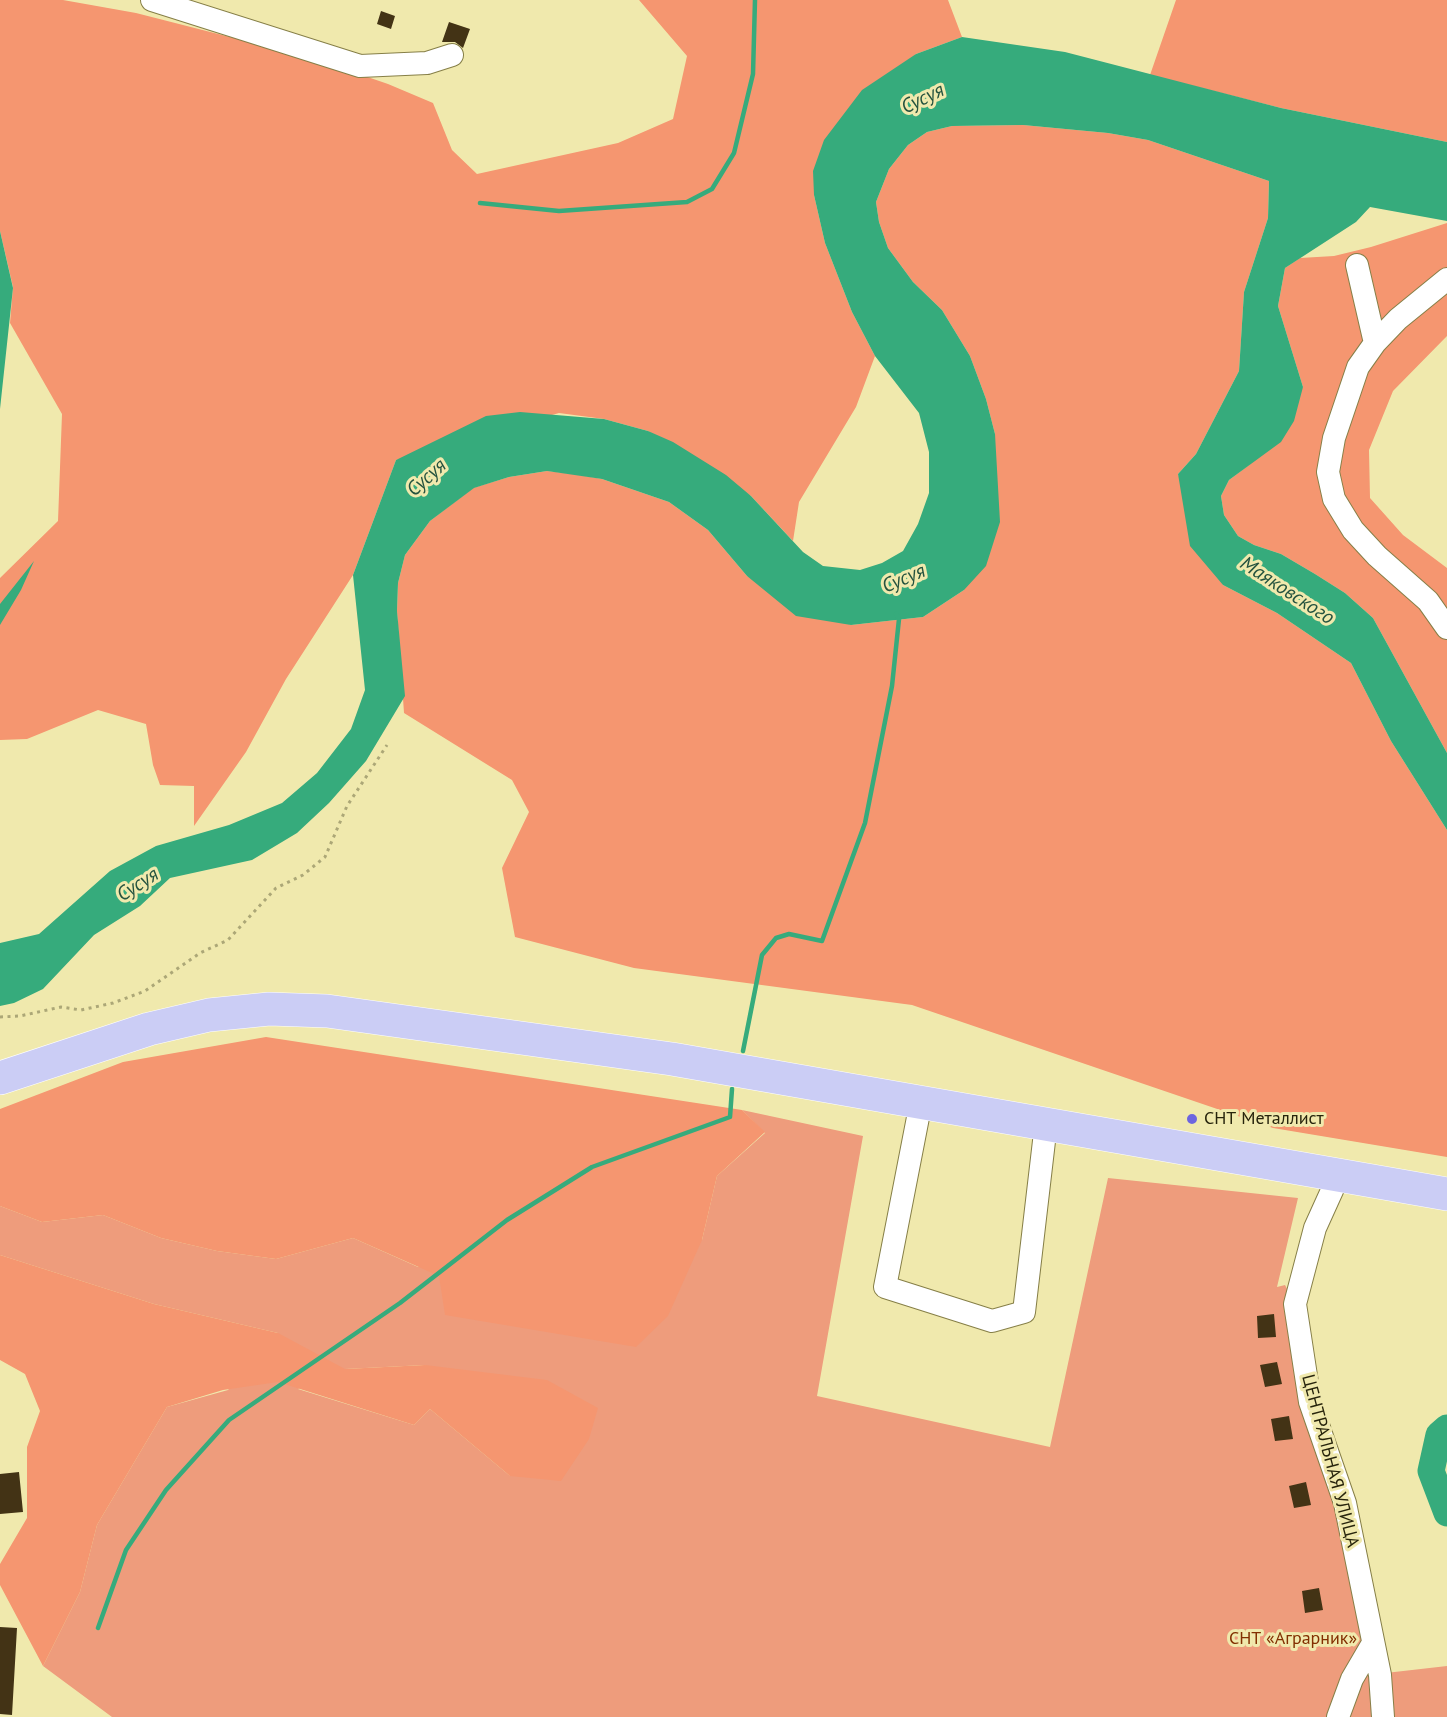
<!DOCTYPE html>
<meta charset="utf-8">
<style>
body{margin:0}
canvas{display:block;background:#f0e9ad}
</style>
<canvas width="1447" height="1717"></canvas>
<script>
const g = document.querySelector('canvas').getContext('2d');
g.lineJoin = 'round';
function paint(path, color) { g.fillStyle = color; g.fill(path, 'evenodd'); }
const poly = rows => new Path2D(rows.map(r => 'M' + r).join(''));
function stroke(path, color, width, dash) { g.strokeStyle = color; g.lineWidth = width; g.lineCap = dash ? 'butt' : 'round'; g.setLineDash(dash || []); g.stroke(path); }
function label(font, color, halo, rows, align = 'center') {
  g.font = font + ' "PT Sans",sans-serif'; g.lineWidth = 6; g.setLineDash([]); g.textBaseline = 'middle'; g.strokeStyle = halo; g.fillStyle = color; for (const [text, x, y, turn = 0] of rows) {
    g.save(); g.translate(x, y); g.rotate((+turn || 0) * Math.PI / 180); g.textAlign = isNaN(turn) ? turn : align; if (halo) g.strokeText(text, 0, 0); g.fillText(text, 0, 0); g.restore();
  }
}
paint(poly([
 [742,1110,863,1136,817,1396,1050,1447,1108,1178,1298,1198,1277,1287,1285,1285,1295,1304,1377,1674,1447,1666,1447,1717,112,1717,43,1666,80,1592,97,1525,167,1407,228,1390,278,1333,154,1304,0,1255,0,1206,42,1222,103,1215,161,1238,217,1251,276,1259,353,1238,418,1267,702,1240,717,1176,765,1133],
 [425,1365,510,1476,430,1409,414,1425,298,1389,345,1369]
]), '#ee9c7c');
paint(poly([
 [0,0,63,0,136,13,312,58,388,84,433,103,452,150,477,174,618,143,673,119,687,56,639,0,948,0,962,37,916,54,814,195,825,243,852,312,875,356,856,407,799,502,793,541,751,496,648,431,604,419,559,413,396,460,353,575,286,679,246,752,194,826,194,786,160,785,153,765,146,724,98,710,27,739,0,740,0,578,58,521,62,414,10,323,13,287,0,231],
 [1176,0,1447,0,1447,142,1281,108,1150,75],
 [1023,125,1108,133,1148,140,1269,181,1268,218,1244,292,1239,371,1196,454,1178,474,1223,585,1277,613,1351,663,1391,741,1447,830,1447,1157,1273,1128,912,1005,634,968,515,937,502,868,529,812,512,780,404,713,397,611,398,583,405,555,430,521,473,488,509,477,547,471,574,474,602,479,669,502,708,530,747,576,851,625,923,617,964,590,995,434,986,399,970,356,942,310,913,282,888,248,879,222,876,202,889,169,908,145,927,132,952,126],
 [1447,223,1447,336,1393,391,1369,450,1370,498,1403,535,1447,568,1447,753,1373,618,1345,593,1315,574,1281,554,1254,545,1238,536,1224,515,1221,496,1229,480,1249,465,1303,387,1278,306,1285,268,1300,258,1334,256,1371,247],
 [266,1037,742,1110,765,1132,717,1176,702,1240,668,1316,636,1347,445,1315,439,1276,353,1238,276,1259,217,1251,161,1238,103,1215,42,1222,0,1206,0,1109,123,1062],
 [0,1255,154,1304,278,1333,345,1369,425,1365,547,1380,598,1408,589,1439,561,1481,510,1476,430,1409,414,1425,278,1382,223,1390,167,1407,97,1525,80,1592,43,1666,0,1585,0,1564,27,1518,27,1447,40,1411,25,1374,0,1360]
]), '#f59670');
paint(poly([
 [962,37,1065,52,1281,108,1447,142,1447,221,1370,207,1356,222,1285,268,1278,306,1303,387,1294,421,1281,442,1229,480,1221,496,1224,515,1238,536,1254,545,1281,554,1315,574,1345,593,1373,618,1447,753,1447,830,1391,741,1351,663,1277,613,1223,585,1190,546,1178,474,1196,454,1239,371,1244,292,1268,218,1269,181,1148,140,1108,133,1023,125,952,126,927,132,908,145,889,169,876,202,879,222,888,248,913,282,942,310,970,356,986,399,995,434,1000,522,986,566,964,590,923,617,851,625,796,616,747,576,708,530,669,502,602,479,547,471,509,477,474,488,430,521,405,555,398,583,397,611,405,696,366,761,329,803,297,833,252,860,170,878,140,906,94,935,43,989,14,1003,0,1006,0,943,39,934,110,871,156,846,229,825,282,803,317,773,351,729,365,690,353,575,396,460,486,416,520,412,604,419,648,431,673,442,726,475,751,496,803,552,823,566,860,570,882,563,903,551,918,524,929,493,929,452,919,413,875,356,852,312,825,243,814,195,813,171,824,140,862,90,916,54],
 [0,231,13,288,0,409],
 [34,561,21,590,0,625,0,604]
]), '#36ab7c');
stroke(poly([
 [480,203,559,211,687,202,712,189,734,153,753,74,755,0],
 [743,1051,762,955,776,938,789,934,822,941,865,823,892,686,899,619,896,614],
 [98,1628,126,1550,166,1490,229,1420,400,1303,507,1220,592,1167,730,1117,732,1089]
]), '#36ab7c', 4.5);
stroke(poly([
 [1447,1428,1439,1435,1431,1471,1447,1513]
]), '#36ab7c', 27);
paint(poly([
 [381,11,395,16,391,29,377,24],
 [449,22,470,29,463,48,455,42,442,42],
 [1274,1314,1276,1337,1258,1338,1257,1316],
 [1277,1362,1282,1384,1265,1387,1260,1365],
 [1289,1416,1293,1439,1275,1441,1271,1419],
 [19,1472,23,1512,0,1514,0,1474],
 [1306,1482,1311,1505,1294,1508,1289,1486],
 [1319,1588,1323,1610,1305,1613,1302,1591],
 [0,1627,17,1628,12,1715,0,1714]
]), '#433315');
const minor = poly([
 [152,0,360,66,427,63,452,55],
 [1357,265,1375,343],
 [1447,279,1398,319,1375,343,1358,367,1334,438,1328,472,1334,499,1353,530,1377,556,1428,601,1447,628],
 [921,1102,885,1287,992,1321,1024,1312,1046,1124],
 [1339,1175,1315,1228,1295,1304,1310,1402,1345,1503,1380,1675,1383,1717],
 [1338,1717,1352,1679,1373,1643]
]);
const highway = poly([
 [0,1078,149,1029,209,1015,269,1009,327,1011,672,1059,1447,1194]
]);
stroke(minor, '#867f47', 24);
stroke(highway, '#fff', 34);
stroke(poly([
 [0,1017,20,1016,61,1007,81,1010,113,1003,145,991,200,953,228,940,276,888,303,875,325,857,347,806,387,745]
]), '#aca777', 3, [3, 4.5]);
stroke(minor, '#fff', 22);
stroke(highway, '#cbcdf5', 33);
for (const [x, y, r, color] of [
 [1192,1119,6,"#6d65df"]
]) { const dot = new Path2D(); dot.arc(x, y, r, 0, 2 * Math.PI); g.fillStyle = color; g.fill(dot); stroke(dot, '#f0e9ad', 2); }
label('18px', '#27240c', '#f0e9ad', [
 ["СНТ Металлист",1204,1119]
], 'left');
label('18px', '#27240c', '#f0e9ad', [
 ["ЦЕНТРАЛЬНАЯ УЛИЦА",1330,1461,75]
]);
label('18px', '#822f01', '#f0e9ad', [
 ["СНТ «Аграрник»",1293,1639]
]);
label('italic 20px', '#25533f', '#f0e9ad', [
 ["Сусуя",923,99,-26],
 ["Сусуя",427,478,-42],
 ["Сусуя",904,579,-23],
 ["Маяковского",1287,591,33],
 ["Сусуя",138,885,-33]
]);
</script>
